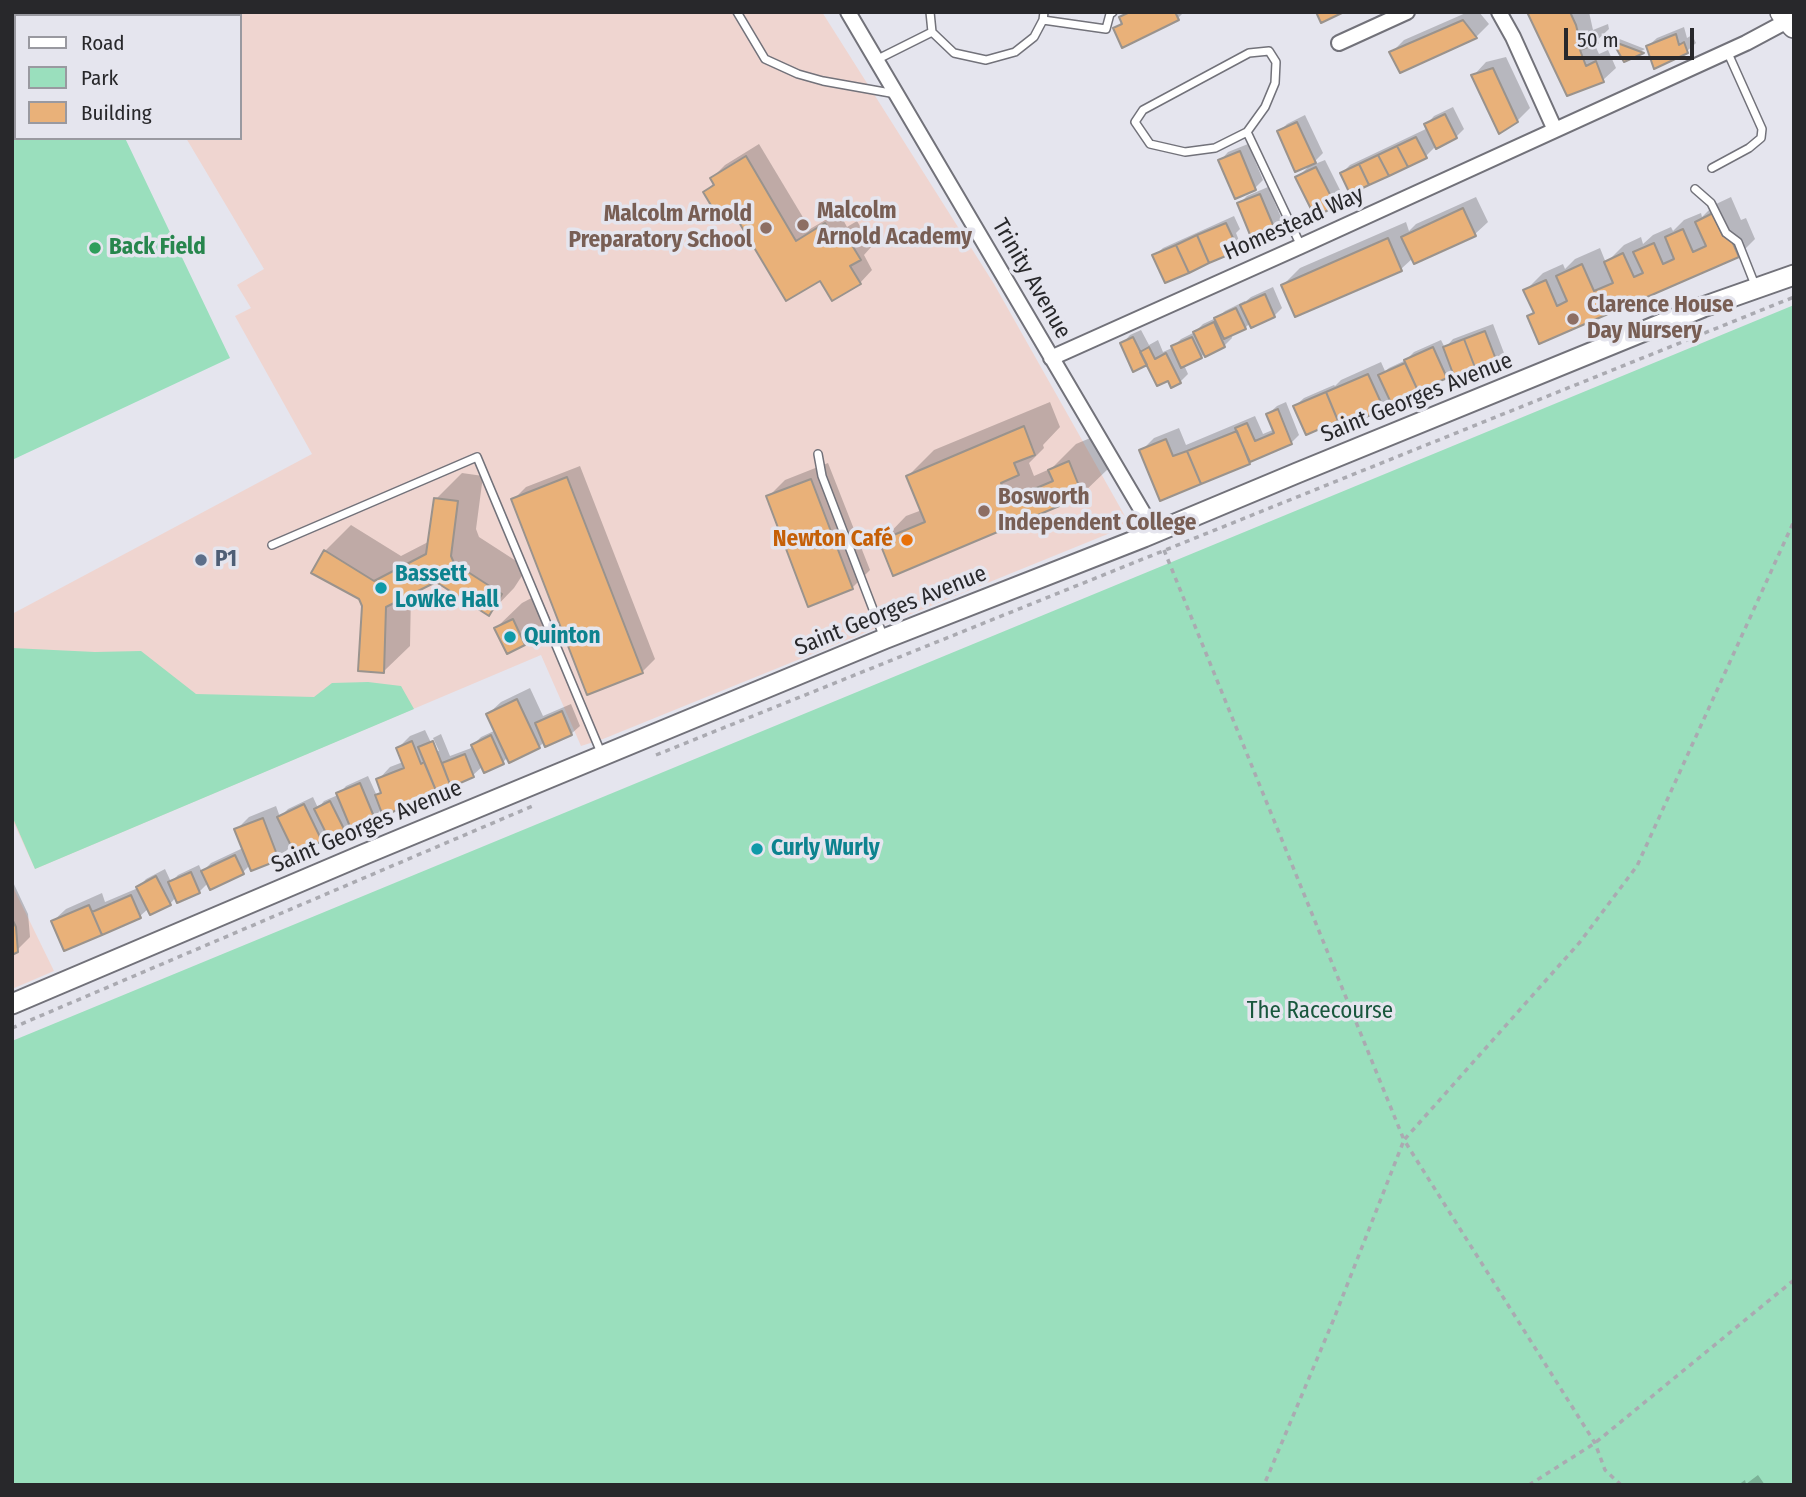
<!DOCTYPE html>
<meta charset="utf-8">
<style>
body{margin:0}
#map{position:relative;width:1806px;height:1497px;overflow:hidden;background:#e5e5ee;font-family:"Fira Sans Condensed",sans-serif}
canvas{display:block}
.frame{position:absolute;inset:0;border:14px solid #28282b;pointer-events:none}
.legend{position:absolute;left:14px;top:14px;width:228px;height:126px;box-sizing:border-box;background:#e5e5ee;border:2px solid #9999a0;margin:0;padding:9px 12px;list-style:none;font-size:21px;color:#28282b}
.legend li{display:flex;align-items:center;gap:14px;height:35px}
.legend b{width:35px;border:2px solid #9999a0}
.scale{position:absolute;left:1564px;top:28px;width:130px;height:32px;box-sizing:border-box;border:4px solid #28282b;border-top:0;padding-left:9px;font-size:21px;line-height:24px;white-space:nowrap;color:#28282b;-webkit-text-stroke:5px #e5e5ee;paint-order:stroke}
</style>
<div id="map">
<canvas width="1806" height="1497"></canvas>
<div class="frame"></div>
<ul class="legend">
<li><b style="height:9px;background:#fff"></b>Road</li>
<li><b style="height:19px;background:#9adfbd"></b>Park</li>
<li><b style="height:19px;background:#e9b179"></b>Building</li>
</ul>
<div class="scale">50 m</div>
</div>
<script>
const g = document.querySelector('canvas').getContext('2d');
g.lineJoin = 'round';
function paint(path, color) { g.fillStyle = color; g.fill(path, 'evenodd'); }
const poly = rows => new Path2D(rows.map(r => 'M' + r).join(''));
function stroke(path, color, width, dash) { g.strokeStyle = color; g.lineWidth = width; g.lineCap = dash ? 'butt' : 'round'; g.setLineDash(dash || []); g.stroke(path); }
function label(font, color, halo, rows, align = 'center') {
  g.font = font + ' "Fira Sans Condensed",sans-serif'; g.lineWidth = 7; g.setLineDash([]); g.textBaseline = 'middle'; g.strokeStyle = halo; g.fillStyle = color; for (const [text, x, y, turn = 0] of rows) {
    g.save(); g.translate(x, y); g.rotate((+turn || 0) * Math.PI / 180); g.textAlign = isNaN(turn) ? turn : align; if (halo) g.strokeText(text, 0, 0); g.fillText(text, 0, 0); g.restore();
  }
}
paint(poly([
 [110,12,822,12,994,284,1130,525,603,739,581,746,541,655,35,869,12,819,12,614,312,454,235,316,251,308,237,285,264,269,186,138,240,138,240,16,112,16],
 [12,885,54,971,12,989]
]), '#efd5d0');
paint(poly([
 [16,116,16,138,125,138,230,358,12,460,12,118],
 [1794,305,1794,1485,12,1485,12,1041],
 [12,648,95,652,141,651,196,694,314,697,332,683,368,682,401,686,414,709,35,869,12,816]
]), '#9adfbd');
paint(poly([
 [44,12,54,12,55,16,36,16],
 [1127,12,1184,12,1178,18,1115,29,1123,21,1121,18],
 [1468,12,1479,12,1489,24,1476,37,1400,71,1391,53,1404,40],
 [1529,12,1589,12,1593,30,1608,24,1609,29,1594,43,1599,54,1608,50,1616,68,1603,80,1568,94],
 [1684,27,1687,38,1692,35,1696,43,1687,51,1648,46,1657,38],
 [1617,38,1645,49,1625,60,1614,41],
 [1506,57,1530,108,1517,121,1474,75,1486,62],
 [1453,107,1464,129,1456,137,1434,148,1426,156,1342,173,1350,165,1428,128,1426,125,1434,116],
 [1305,115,1323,153,1310,166,1325,160,1343,196,1335,204,1297,178,1311,164,1279,132,1287,124],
 [759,144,810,229,839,212,847,227,857,221,872,246,864,255,872,270,860,283,820,279,735,212,705,192,715,182,712,178,725,165],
 [1248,144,1263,180,1255,188,1236,197,1220,161,1228,152],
 [1268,187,1283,222,1275,230,1239,204,1247,196],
 [1476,197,1488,222,1475,234,1413,258,1401,269,1296,315,1283,285,1300,268,1406,222,1409,231,1416,224],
 [1731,197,1741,220,1746,218,1755,239,1738,256,1529,316,1535,311,1526,290,1543,273,1563,264,1565,269,1575,259,1600,248,1606,263,1624,245,1641,237,1643,244,1653,235,1671,227,1673,231,1684,220,1701,213,1702,217,1714,205],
 [1234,216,1240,229,1236,233,1240,243,1232,251,1154,256,1163,248],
 [1273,287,1282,308,1274,316,1250,323,1245,328,1231,334,1232,338,1224,346,1205,353,1201,357,1184,365,1188,374,1180,382,1168,379,1122,344,1130,335,1141,330,1149,345,1158,340,1163,352,1172,348,1181,339,1195,332,1203,324,1218,317,1225,311,1245,301,1245,302,1251,297],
 [1493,324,1504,353,1496,361,1453,369,1446,377,1391,399,1383,408,1339,419,1307,433,1295,406,1304,398,1334,385,1335,386,1341,380,1381,362,1385,371,1389,368,1406,360,1414,352,1441,340,1445,348,1453,339],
 [1050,402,1060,427,1043,445,1044,448,1029,463,1034,476,1052,468,1076,444,1095,436,1108,469,1082,494,894,573,881,542,906,516,922,510,908,476,934,450],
 [1286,402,1299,435,1291,443,1253,458,1249,462,1161,498,1141,451,1154,438,1179,428,1186,445,1255,416,1263,434,1275,429,1268,414,1277,406],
 [828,463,870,570,852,588,768,497,785,480],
 [580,466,655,659,642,672,513,500,526,487],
 [462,473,483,476,476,529,479,537,527,568,514,588,489,614,436,580,411,592,410,646,384,671,360,598,325,551,351,525,401,556,430,541,436,499],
 [539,594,550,618,524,644,507,652,496,628,522,603],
 [530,688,543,716,571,704,580,726,571,734,545,741,539,747,508,757,503,762,485,771,483,766,473,775,384,813,382,809,374,817,350,823,344,830,328,833,321,839,293,844,278,859,250,865,243,872,209,882,199,892,176,897,170,904,148,909,140,916,65,949,53,921,66,909,102,893,105,902,138,888,146,879,165,869,171,882,178,875,199,865,202,872,211,863,243,848,236,830,249,817,276,806,280,817,288,809,313,797,318,808,324,801,338,795,346,786,368,776,377,796,382,790,378,780,390,767,403,762,398,748,410,736,425,730,435,751,439,751,433,738,441,734,450,756,474,747,473,745,481,737,496,730,488,714,501,702],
 [12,880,28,914,30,937,17,950,12,953],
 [1758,1475,1765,1485,1738,1485,1745,1480,1746,1484]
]), '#0003');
const building = poly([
 [1130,12,1175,12,1179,20,1122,48,1113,28,1122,24,1119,17,1130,12],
 [1316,12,1344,12,1321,23,1316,12],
 [1527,12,1570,12,1576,25,1580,41,1595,35,1598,43,1580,50,1586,66,1596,61,1604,82,1567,96,1527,12],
 [1463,20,1477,38,1400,73,1389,52,1463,20],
 [1676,34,1679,45,1684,42,1688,53,1654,69,1646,46,1676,34],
 [1612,41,1644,53,1624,62,1612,41],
 [1493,68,1518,122,1499,134,1471,75,1493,68],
 [1445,114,1457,138,1436,149,1424,124,1445,114],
 [1297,122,1316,163,1295,172,1277,131,1297,122],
 [1416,137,1427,158,1408,167,1397,146,1416,137],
 [1397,146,1408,167,1389,176,1378,155,1397,146],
 [1240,151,1256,190,1235,199,1218,160,1240,151],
 [1378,155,1389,176,1369,185,1359,164,1378,155],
 [746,156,796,241,825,223,834,238,844,232,861,260,850,266,861,284,832,301,820,281,786,301,734,214,721,222,703,192,714,185,710,178,746,156],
 [1359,164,1369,185,1350,194,1340,173,1359,164],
 [1316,167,1336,206,1315,217,1295,177,1316,167],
 [1260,194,1276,232,1253,242,1237,203,1260,194],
 [1463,208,1476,236,1414,264,1401,237,1463,208],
 [1713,213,1723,236,1729,234,1739,257,1539,344,1527,316,1534,313,1523,290,1546,280,1557,306,1567,301,1556,276,1582,264,1594,291,1613,283,1604,262,1623,253,1634,277,1643,273,1633,252,1654,243,1663,264,1674,259,1665,237,1683,229,1693,252,1706,246,1695,222,1713,213],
 [1226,223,1233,238,1228,241,1233,253,1209,263,1197,235,1226,223],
 [1197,235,1209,263,1189,273,1176,245,1197,235],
 [1388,238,1402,271,1295,317,1281,285,1388,238],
 [1176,245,1189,273,1165,283,1152,255,1176,245],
 [1265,294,1275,317,1251,328,1240,305,1265,294],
 [1236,308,1246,329,1224,339,1214,318,1236,308],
 [1214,322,1225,347,1205,357,1193,332,1214,322],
 [1485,331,1497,362,1476,370,1464,339,1485,331],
 [1133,337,1147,365,1133,372,1120,343,1133,337],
 [1192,337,1202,358,1181,368,1171,346,1192,337],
 [1464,339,1476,370,1455,379,1443,347,1464,339],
 [1149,347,1155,359,1166,353,1181,383,1171,388,1168,381,1157,386,1140,352,1149,347],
 [1433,347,1447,378,1418,391,1404,360,1433,347],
 [1405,363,1419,393,1392,405,1378,375,1405,363],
 [1368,374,1384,409,1341,428,1326,392,1368,374],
 [1326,392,1338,421,1306,435,1293,406,1326,392],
 [1278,409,1292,444,1250,462,1235,428,1247,423,1255,441,1274,433,1266,414,1278,409],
 [1024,426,1035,455,1014,463,1019,475,1001,483,1008,500,1053,481,1048,470,1069,461,1083,496,893,576,879,541,925,522,906,476,1024,426],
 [1237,431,1250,464,1201,484,1187,451,1237,431],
 [1166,439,1173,456,1187,451,1201,484,1160,501,1139,450,1166,439],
 [567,477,643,673,587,695,511,499,567,477],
 [811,479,853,589,808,607,766,496,811,479],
 [434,498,458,501,451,556,454,563,502,594,489,616,436,582,386,607,384,673,358,671,362,606,359,599,311,573,324,550,374,581,426,554,434,498],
 [513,619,525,645,507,654,494,628,513,619],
 [517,699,540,748,509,763,486,714,517,699],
 [562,711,572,735,545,747,535,723,562,711],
 [491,735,504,764,484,773,471,745,491,735],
 [412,741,421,764,424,762,437,793,383,816,375,795,381,793,376,779,404,768,396,748,412,741],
 [433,741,451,787,437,793,418,747,433,741],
 [465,754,474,777,451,787,442,763,465,754],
 [360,783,375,819,351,829,336,793,360,783],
 [330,801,345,831,329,839,314,809,330,801],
 [304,804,322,841,295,854,277,817,304,804],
 [263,818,279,860,251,871,234,829,263,818],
 [235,855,244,874,210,890,201,871,235,855],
 [191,872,200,893,177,903,168,882,191,872],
 [156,876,171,905,150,915,136,887,156,876],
 [131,895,141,918,102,935,92,912,131,895],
 [89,905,102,935,64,951,51,921,89,905],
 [12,919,16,927,18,952,12,955,12,919]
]);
paint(building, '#e9b179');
stroke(building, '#9a938d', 2);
const service = poly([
 [737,12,765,59,798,74,823,81,896,94],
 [930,12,932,32,954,53,986,60,1015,52,1034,37,1043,20,1044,12],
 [1043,20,1106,29,1110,14,1113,12],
 [876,60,932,32],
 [1247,132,1265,107,1275,83,1276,62,1269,51,1249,53,1143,110,1135,122,1150,144,1185,152,1215,148,1247,132,1301,246],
 [1712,168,1749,148,1761,138,1762,129,1727,51],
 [1695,189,1711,203,1726,233,1738,242,1755,285],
 [818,454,822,476,884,638],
 [272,545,477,457,602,755]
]);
const minor = poly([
 [848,12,1155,533],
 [1499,12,1513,37,1555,130],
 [1339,43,1407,12],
 [1051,358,1301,246,1746,43,1789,20]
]);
const tertiary = poly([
 [12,1004,365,854,884,639,1144,537,1297,473,1703,307,1794,275]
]);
const primary = poly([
 [1782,12,1794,26]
]);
stroke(service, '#72727a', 10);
stroke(minor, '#72727a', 18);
stroke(tertiary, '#72727a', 23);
stroke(primary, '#72727a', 26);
stroke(poly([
 [1164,550,1404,1140,1333,1321,1264,1485],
 [656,755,1794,297],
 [12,1028,535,805],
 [1529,1485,1595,1443,1794,1280],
 [1621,1485,1605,1470,1595,1443,1404,1140,1580,942,1637,866,1794,521]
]), '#aaaab1', 3.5, [5, 5]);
stroke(service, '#fff', 7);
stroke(minor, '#fff', 14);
stroke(tertiary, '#fff', 19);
stroke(primary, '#fff', 23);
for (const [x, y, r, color] of [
 [803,225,7,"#8d6e63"],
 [766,228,7,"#8d6e63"],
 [95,248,7,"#2e9e5b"],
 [1573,319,7,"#8d6e63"],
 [984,511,7,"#8d6e63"],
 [907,540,7,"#e8710a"],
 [201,560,7,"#5c6f8a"],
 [381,588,7,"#0f9aa8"],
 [510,637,7,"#0f9aa8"],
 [757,849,7,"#0f9aa8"]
]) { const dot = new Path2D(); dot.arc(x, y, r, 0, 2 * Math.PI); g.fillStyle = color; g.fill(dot); stroke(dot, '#e5e5ee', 2.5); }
label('bold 23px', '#785e54', '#e5e5ee', [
 ["Malcolm",817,212],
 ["Arnold Academy",817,238],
 ["Malcolm Arnold",752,215,"right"],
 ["Preparatory School",752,241,"right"],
 ["Clarence House",1587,306],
 ["Day Nursery",1587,332],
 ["Bosworth",998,498],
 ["Independent College",998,524]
], 'left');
label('23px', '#28282b', '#e5e5ee', [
 ["Homestead Way",1294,224,-24],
 ["Trinity Avenue",1031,279,60],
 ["Saint Georges Avenue",1417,398,-22],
 ["Saint Georges Avenue",891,611,-22],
 ["Saint Georges Avenue",367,827,-23]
]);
label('bold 23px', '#27864d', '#e5e5ee', [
 ["Back Field",109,248]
], 'left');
label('bold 23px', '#c56008', '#e5e5ee', [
 ["Newton Café",893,540]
], 'right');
label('bold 23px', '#4e5e75', '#e5e5ee', [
 ["P1",215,560]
], 'left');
label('bold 23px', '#0d838f', '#e5e5ee', [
 ["Bassett",395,575],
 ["Lowke Hall",395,601],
 ["Quinton",524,637],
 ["Curly Wurly",771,849]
], 'left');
label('23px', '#19573d', '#e5e5ee', [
 ["The Racecourse",1320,1012]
]);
</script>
